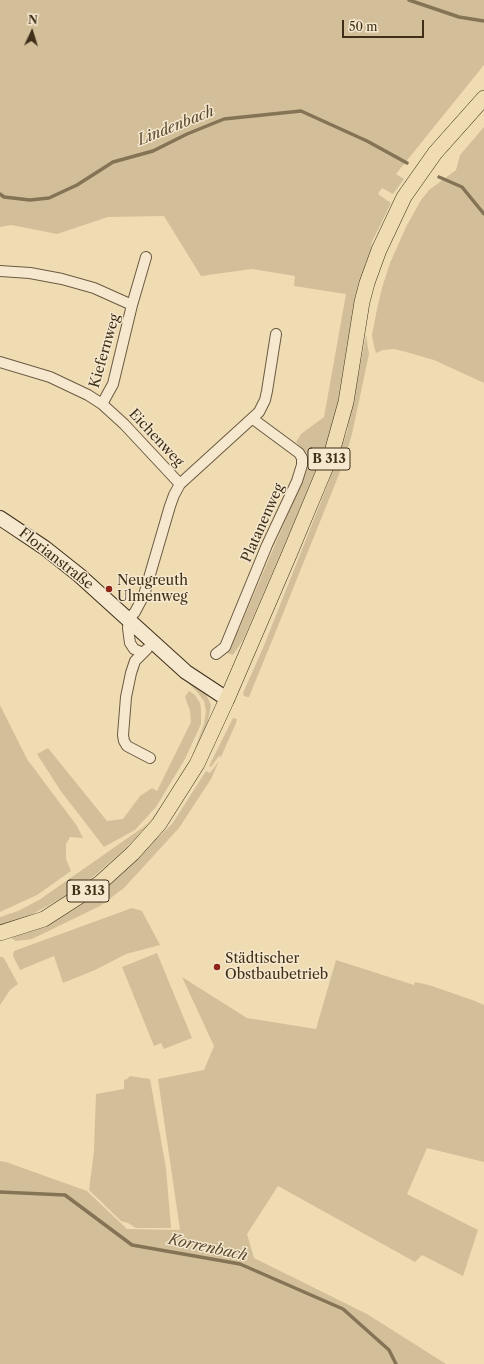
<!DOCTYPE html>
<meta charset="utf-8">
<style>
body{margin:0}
#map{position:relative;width:484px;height:1364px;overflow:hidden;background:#f0dcb3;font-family:"Libre Caslon Text",serif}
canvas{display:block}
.north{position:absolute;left:12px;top:12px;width:40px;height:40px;-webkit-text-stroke:3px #f5e8ce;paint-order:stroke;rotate:4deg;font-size:11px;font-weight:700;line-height:16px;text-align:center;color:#3f2f19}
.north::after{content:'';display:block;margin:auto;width:14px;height:18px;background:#3f2f19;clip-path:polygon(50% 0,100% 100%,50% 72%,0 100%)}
.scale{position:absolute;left:342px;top:20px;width:82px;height:18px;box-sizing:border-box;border:2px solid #3f2f19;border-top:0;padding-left:5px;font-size:12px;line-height:14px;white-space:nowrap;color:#3f2f19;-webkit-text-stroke:3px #f5e8ce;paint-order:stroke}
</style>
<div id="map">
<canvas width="484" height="1364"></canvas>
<div class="north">N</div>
<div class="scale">50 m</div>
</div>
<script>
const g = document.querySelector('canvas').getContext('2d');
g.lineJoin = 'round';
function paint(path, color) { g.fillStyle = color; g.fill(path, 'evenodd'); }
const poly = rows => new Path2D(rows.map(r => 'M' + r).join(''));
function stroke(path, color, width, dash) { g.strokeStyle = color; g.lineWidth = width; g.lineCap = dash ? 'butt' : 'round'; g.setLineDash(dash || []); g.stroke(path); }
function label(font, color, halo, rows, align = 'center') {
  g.font = font + ' "Libre Caslon Text",serif'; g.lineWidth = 3; g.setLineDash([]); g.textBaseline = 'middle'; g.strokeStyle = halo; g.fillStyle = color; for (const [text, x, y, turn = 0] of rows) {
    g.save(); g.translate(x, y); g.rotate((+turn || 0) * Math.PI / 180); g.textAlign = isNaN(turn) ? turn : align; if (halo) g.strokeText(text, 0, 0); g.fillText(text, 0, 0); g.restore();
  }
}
paint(poly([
 [0,0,484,0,484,65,396,174,404,179,393,194,382,188,378,194,391,203,372,242,371,247,372,250,356,296,336,415,329,439,307,493,243,640,233,655,227,653,227,648,239,629,310,463,309,456,296,442,301,434,324,417,346,294,294,286,295,276,252,269,201,276,164,216,108,217,57,234,11,225,0,227],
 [484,127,484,383,434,360,406,352,394,349,383,350,376,353,374,346,372,335,377,309,382,288,390,263,406,227,421,200,429,190,456,170,460,155],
 [366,335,369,354,352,434,344,462,276,631,249,697,247,697,244,696,243,693,263,648,326,489,347,432],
 [166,659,206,694,211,705,207,725,191,759,204,724,206,711,204,701,197,692,166,660],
 [189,691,195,695,200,703,201,709,201,724,185,759,156,807,135,830,104,847,60,790,37,754,48,748,107,821,123,819,140,796,152,788,157,791,191,722,190,711,185,697],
 [0,705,27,759,77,826,83,838,70,837,66,844,66,859,71,871,37,895,0,912],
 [233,718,237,719,236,723,221,757,219,756,211,767,209,766],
 [219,761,211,779,179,828,124,888,100,906,32,939,16,941,11,938,28,931,115,879,172,824,206,771,210,773],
 [188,763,189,763,166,803,127,847,94,876,71,893,18,922,0,927,0,917,18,911,39,900,142,828,149,822,163,804],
 [132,908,142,911,160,945,126,954,95,970,63,983,54,956,20,970,13,956,14,951],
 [157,953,192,1038,164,1049,161,1043,154,1046,122,967],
 [0,957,3,957,5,960,18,984,10,990,0,1005],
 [336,960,414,985,415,982,429,985,475,1001,484,1005,484,1162,427,1148,407,1194,478,1230,463,1276,422,1255,415,1262,278,1186,247,1234,254,1258,367,1314,446,1364,0,1364,0,1161,6,1162,87,1191,127,1229,180,1230,158,1079,204,1070,214,1046,182,977,247,1018,316,1029],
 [130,1076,150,1079,166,1168,171,1228,136,1228,128,1223,121,1221,89,1190,94,1151,96,1094,124,1089,124,1080,127,1079]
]), '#d2bf99');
stroke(poly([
 [409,0,459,17,484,21],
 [439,177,462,187,484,214],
 [0,194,4,197,30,200,49,198,77,185,113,162,153,151,187,134,224,119,301,111,367,141,407,163],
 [0,1192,65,1195,132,1245,240,1264,343,1309,389,1350,396,1364]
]), '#857356', 3.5);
const street = poly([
 [0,271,30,273,62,279,94,288,132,305,146,257],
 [0,362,50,377,88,395,102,404,124,424,180,484,174,495,170,506,144,595,135,612,129,619,128,628,130,643,134,649,143,653],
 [102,404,113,384,132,305],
 [180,484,259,412,265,400,267,391,276,334],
 [147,649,135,661,131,673,126,697,123,735,124,741,127,746,150,758],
 [216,654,225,647,267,545,297,481,302,465,302,458,299,453,253,419]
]);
const secondary = poly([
 [0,518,45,548,79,575,186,672,227,699]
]);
const primary = poly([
 [0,933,44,919,100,883,133,853,159,824,197,764,227,699,289,555,332,452,346,402,362,302,367,283,379,250,404,197,435,153,484,98]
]);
stroke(street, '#6b5a40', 12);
stroke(secondary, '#3f2f19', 16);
stroke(primary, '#3f2f19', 16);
stroke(street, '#f5e8ce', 10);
stroke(secondary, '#f5e8ce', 14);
stroke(primary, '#f0dcb3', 15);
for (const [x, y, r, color] of [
 [109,589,4,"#8f2418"],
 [217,967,4,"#8f2418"]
]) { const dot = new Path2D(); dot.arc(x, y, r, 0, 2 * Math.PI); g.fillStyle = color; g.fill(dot); stroke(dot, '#f5e8ce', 1.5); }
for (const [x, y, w] of [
 [329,459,42],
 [88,891,42]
]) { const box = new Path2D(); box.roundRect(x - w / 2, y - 11, w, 22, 3); g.fillStyle = '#f5e8ce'; g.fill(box); stroke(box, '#3f2f19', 1); }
label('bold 13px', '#3f2f19', null, [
 ["B 313",329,459],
 ["B 313",88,891]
]);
label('14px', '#3f2f19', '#f5e8ce', [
 ["Kiefernweg",105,351,-74],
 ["Eichenweg",156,438,47],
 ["Platanenweg",263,523,-66],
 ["Florianstraße",56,559,38]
]);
label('14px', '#3f2f19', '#f5e8ce', [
 ["Neugreuth",117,581],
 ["Ulmenweg",117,597],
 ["Städtischer",225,959],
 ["Obstbaubetrieb",225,975]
], 'left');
label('italic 15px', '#5c4c32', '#f5e8ce', [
 ["Lindenbach",176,126,-22],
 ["Korrenbach",208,1248,12]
]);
</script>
